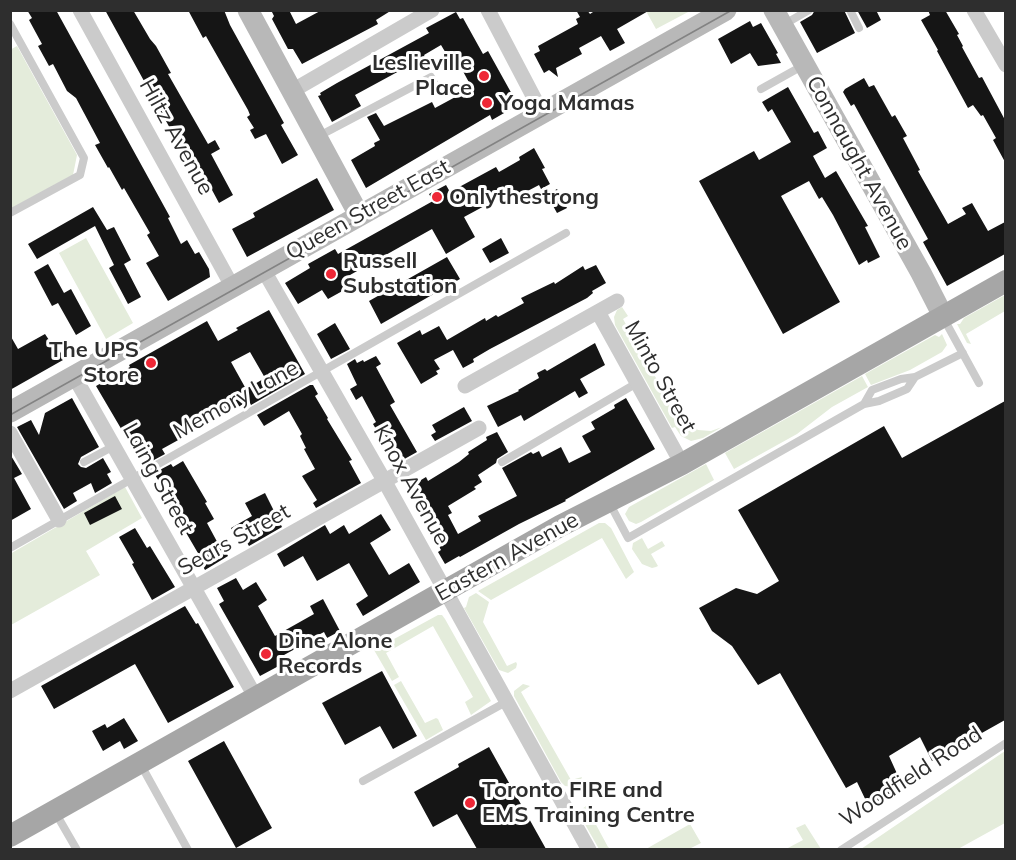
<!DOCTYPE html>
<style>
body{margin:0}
#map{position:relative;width:1016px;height:860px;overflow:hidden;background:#fff;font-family:Mulish,sans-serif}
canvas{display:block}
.frame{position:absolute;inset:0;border:12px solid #2e2e2e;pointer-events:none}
</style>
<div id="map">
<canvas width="1016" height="860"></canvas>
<div class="frame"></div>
</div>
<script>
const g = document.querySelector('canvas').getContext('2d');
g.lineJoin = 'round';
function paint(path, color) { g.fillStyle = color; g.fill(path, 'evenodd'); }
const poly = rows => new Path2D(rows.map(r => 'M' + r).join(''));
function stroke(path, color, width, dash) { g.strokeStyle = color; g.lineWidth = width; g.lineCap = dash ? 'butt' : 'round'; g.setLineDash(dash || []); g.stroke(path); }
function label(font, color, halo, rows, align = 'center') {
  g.font = font + ' Mulish,sans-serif'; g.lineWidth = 6; g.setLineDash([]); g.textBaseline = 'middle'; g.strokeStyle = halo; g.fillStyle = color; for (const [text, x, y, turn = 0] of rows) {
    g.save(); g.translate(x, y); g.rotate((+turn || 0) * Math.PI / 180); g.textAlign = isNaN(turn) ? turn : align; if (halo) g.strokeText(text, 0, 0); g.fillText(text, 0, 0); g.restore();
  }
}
paint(poly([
 [646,11,690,11,656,29],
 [17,46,77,155,73,175,10,209,10,50],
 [86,238,133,323,106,339,59,253],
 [1005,295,1005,311,966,334,971,344,967,343,957,324,960,324,964,318],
 [622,307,628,316,623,319,680,421,687,421,698,430,711,431,722,427,703,438,691,441,681,436,675,427,672,428,615,325,614,317,617,310],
 [942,334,947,345,942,352,910,370,871,385,865,374,935,335,939,337],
 [862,376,868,387,832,407,797,434,734,469,725,453],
 [706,464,714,480,641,522,636,524,629,521,625,514,629,507],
 [125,487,142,518,86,551,100,575,11,625,10,554],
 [599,523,605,523,611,528,634,572,626,579,602,538,491,600,478,591],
 [642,538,648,549,662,541,665,546,651,554,658,566,656,567,652,568,642,564,632,549,633,543],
 [476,593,489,602,483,622,507,666,516,662,517,664,516,668,508,673,499,670,464,608,466,607,469,597],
 [438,615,442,615,445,619,491,701,471,715,465,702,473,697,433,626,386,653,399,677,392,681,374,650],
 [401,681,425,723,436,718,438,719,443,730,426,740,394,685],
 [523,684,530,686,521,692,571,780,582,777,580,782,573,787,565,786,561,782,514,696,514,691],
 [1005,751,1005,823,958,849,861,849],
 [586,806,608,847,611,849,599,849,578,812],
 [690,824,701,843,689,849,646,849],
 [805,824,821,849,786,849,803,840,796,828]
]), '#e4ecdb');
paint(poly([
 [27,10,56,10,170,217,168,218,181,244,187,240,195,254,199,252,209,269,210,277,168,301,146,263,159,256,147,235,150,233,124,188,122,190,109,167,108,168,95,145,100,143,76,98,67,91,53,64,49,66,38,46,42,44,29,20,32,18],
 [105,10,133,10,150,39,156,46,171,73,168,74,208,144,215,140,220,149,211,154,233,195,219,203,197,162,192,165,178,140,177,141],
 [188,10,224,10,230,25,284,123,281,125,298,155,282,164,266,134,255,139,250,130,254,128,247,117,250,115,248,110,207,38,206,36,203,38],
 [271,10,289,10,296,24,322,10,392,10,376,20,378,24,302,64,293,49,288,49,272,19,274,16],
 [576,10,587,10,590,14,596,10,650,10,617,29,625,43,610,51,601,36,579,48,582,54,556,68,558,77,549,70,544,73,534,54,540,51,538,46,578,24,576,19,580,17],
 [815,10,844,10,855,33,817,53,800,22,812,15],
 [857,10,876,10,881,20,867,28],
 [928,10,945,10,959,34,957,35,963,46,962,47,979,78,982,77,1005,120,1005,162,993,140,996,138,983,115,981,116,973,105,968,108,937,51,938,50,921,20,930,15],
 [456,12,460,19,463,18,483,54,488,51,518,105,492,120,490,115,366,188,351,160,375,146,374,143,380,140,367,117,376,113,384,126,432,102,435,108,472,88,458,62,453,65,441,45,424,55,425,57,355,95,361,106,332,122,318,96,321,95,320,93,337,83,429,33,426,28],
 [750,21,753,27,761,23,778,53,776,54,781,63,758,66,750,53,731,64,718,39],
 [864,78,869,87,874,85,892,117,895,115,907,136,903,138,920,170,918,171,948,224,966,214,962,208,972,203,988,231,1005,222,1005,254,947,286,923,242,928,239,854,104,851,106,843,92,845,89],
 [788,87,814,133,818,131,827,148,813,156,825,178,836,171,868,226,865,227,880,257,868,263,867,260,859,265,833,215,822,197,819,199,809,181,781,196,840,302,783,334,699,181,754,151,759,160,791,142,772,109,768,112,762,102],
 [534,148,545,168,542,169,550,184,541,189,539,185,520,195,514,190,464,217,475,237,446,254,432,229,350,275,355,284,328,299,322,290,298,304,285,283,310,268,308,264,335,249,338,254,433,201,429,194,446,185,450,192,496,167,499,172,520,160,519,157],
 [317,178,334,210,247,257,232,229,255,217,253,213],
 [557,189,567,208,557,213,547,195],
 [93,207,107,230,114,227,131,260,124,264,141,297,128,304,109,268,114,265,95,226,37,259,28,244],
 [501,238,509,253,490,263,482,249],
 [447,257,460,279,381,324,369,301],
 [48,264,64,293,71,289,91,326,76,335,58,303,52,306,34,272],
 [596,265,606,283,592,291,593,293,587,298,490,349,473,359,474,362,463,368,453,350,434,360,440,369,436,371,438,374,421,384,397,343,420,330,422,335,439,326,447,340,485,318,486,321,496,315,498,317,524,303,521,298,554,282,555,284,583,266,585,270],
 [269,310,305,374,251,405,249,401,162,449,165,454,143,466,96,386,130,367,129,365,207,321,218,341,238,330,236,328],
 [250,352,265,378,246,389,231,362],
 [335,323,350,349,331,359,317,334],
 [45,334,51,343,54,341,62,355,63,360,10,390,10,335,18,349],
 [595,343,605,365,580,379,588,393,579,398,575,391,524,421,521,415,498,427,487,406,519,391,518,390,539,378,537,373,545,369,547,371],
 [376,356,381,364,376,367,395,402,390,405,417,452,399,462,384,433,380,436,373,424,376,422,362,396,356,400,350,389,357,385,347,364,355,359,357,363,363,360,364,362],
 [310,385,313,385,318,394,315,396,328,418,327,419,352,460,349,461,361,483,316,508,313,503,317,500,302,476,315,469,304,449,306,448,300,436,302,434,289,411,264,426,257,415],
 [72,398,99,447,81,457,78,464,81,467,86,468,103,458,111,472,107,474,112,483,95,493,91,483,73,493,77,501,64,509,17,427,31,420,39,435,45,413],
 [626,398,655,449,565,500,566,501,519,524,460,557,459,556,445,564,438,552,441,550,404,481,412,477,416,483,426,477,428,481,459,462,469,454,468,452,487,440,486,437,497,432,508,452,497,459,496,463,478,475,482,482,474,487,476,489,448,506,452,513,448,515,458,534,481,521,478,516,517,496,502,468,531,452,533,454,539,451,542,457,561,447,569,463,591,452,582,436,595,429,591,422,615,408,614,405],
 [1005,401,1005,720,932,761,920,737,889,756,904,789,869,807,857,782,846,788,780,673,758,685,732,646,712,631,699,608,736,588,757,594,779,581,738,510,884,426,902,458],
 [464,407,472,421,435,441,431,435,436,432,432,425],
 [10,454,22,474,14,478,31,509,10,521],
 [183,461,207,502,205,503,214,519,207,523,221,549,224,548,228,556,205,570,200,561,202,560,181,524,180,525,167,502,170,500,154,473,171,464,173,467],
 [265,493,282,527,249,546,244,538,238,541,231,528,252,516,245,503],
 [115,496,122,509,90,525,84,513],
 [381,514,391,530,370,543,389,575,409,563,420,582,363,616,356,604,368,596,349,563,317,581,303,556,284,567,277,554,325,525,330,534,344,525,349,534],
 [135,528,147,548,150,546,175,587,152,600,132,564,134,563,119,537],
 [236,578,243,590,256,582,267,600,258,606,275,636,314,614,310,606,323,599,340,631,327,638,324,632,303,643,304,644,284,655,288,661,260,676,219,604,224,601,217,588],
 [185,606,196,624,198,623,234,687,168,723,135,664,54,709,41,686],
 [382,671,417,736,393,749,380,726,345,745,322,703],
 [124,718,138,741,124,749,120,741,103,751,92,731,105,724,107,728],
 [224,741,272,828,236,848,188,761],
 [489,747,546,849,477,849,457,814,433,827,414,792,459,767,458,764]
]), '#151515');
stroke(poly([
 [850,10,859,28],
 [10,24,84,158,80,175,10,213],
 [783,25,809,10],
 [761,89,804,65],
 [319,136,431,77,437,89],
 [944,319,979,383],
 [864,404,872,390,901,379,915,377,963,353],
 [84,462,114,446],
 [502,462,637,383],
 [610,504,628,538,864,404,879,401,907,389,915,377],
 [10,548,566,233],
 [141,765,188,850],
 [363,781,506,702],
 [55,812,77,850],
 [841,850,1006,743]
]), '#cbcbcb', 8);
stroke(poly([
 [80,10,232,286],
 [488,10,542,113],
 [974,10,1006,65],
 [292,91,432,10],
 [263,269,385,482,589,850],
 [598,312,682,464],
 [74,376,256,698],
 [465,386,617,301],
 [10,433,59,520],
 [10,691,479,428]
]), '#cbcbcb', 15);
stroke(poly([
 [248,10,359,215],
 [774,10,921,273,943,316],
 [10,412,726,10]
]), '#b8b8b8', 21);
stroke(poly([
 [10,836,560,526,682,464,1006,281]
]), '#a6a6a6', 22);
stroke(poly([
 [10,415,732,10]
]), '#838383', 1.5);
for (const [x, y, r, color] of [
 [484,76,6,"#ee2736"],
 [487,103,6,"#ee2736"],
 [437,197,6,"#ee2736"],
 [331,274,6,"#ee2736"],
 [151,363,6,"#ee2736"],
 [266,654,6,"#ee2736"],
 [470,803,6,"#ee2736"]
]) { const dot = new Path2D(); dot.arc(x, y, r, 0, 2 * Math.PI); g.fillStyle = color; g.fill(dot); stroke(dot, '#fff', 2); }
label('bold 22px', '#2e2e2e', '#fff', [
 ["Leslieville",472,63,"right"],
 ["Place",472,88,"right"],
 ["Yoga Mamas",499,103],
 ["Onlythestrong",449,197],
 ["Russell",343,261],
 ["Substation",343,286],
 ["The UPS",139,350,"right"],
 ["Store",139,375,"right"],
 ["Dine Alone",278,641],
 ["Records",278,666],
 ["Toronto FIRE and",482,790],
 ["EMS Training Centre",482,815]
], 'left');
label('22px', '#2e2e2e', '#fff', [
 ["Hiltz Avenue",176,137,61],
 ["Connaught Avenue",859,163,61],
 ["Queen Street East",368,210,-29],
 ["Minto Street",660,377,61],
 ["Memory Lane",236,400,-29],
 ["Laing Street",158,479,61],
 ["Knox Avenue",411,485,61],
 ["Sears Street",234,540,-29],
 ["Eastern Avenue",507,557,-29],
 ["Woodfield Road",911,777,-33]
]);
</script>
